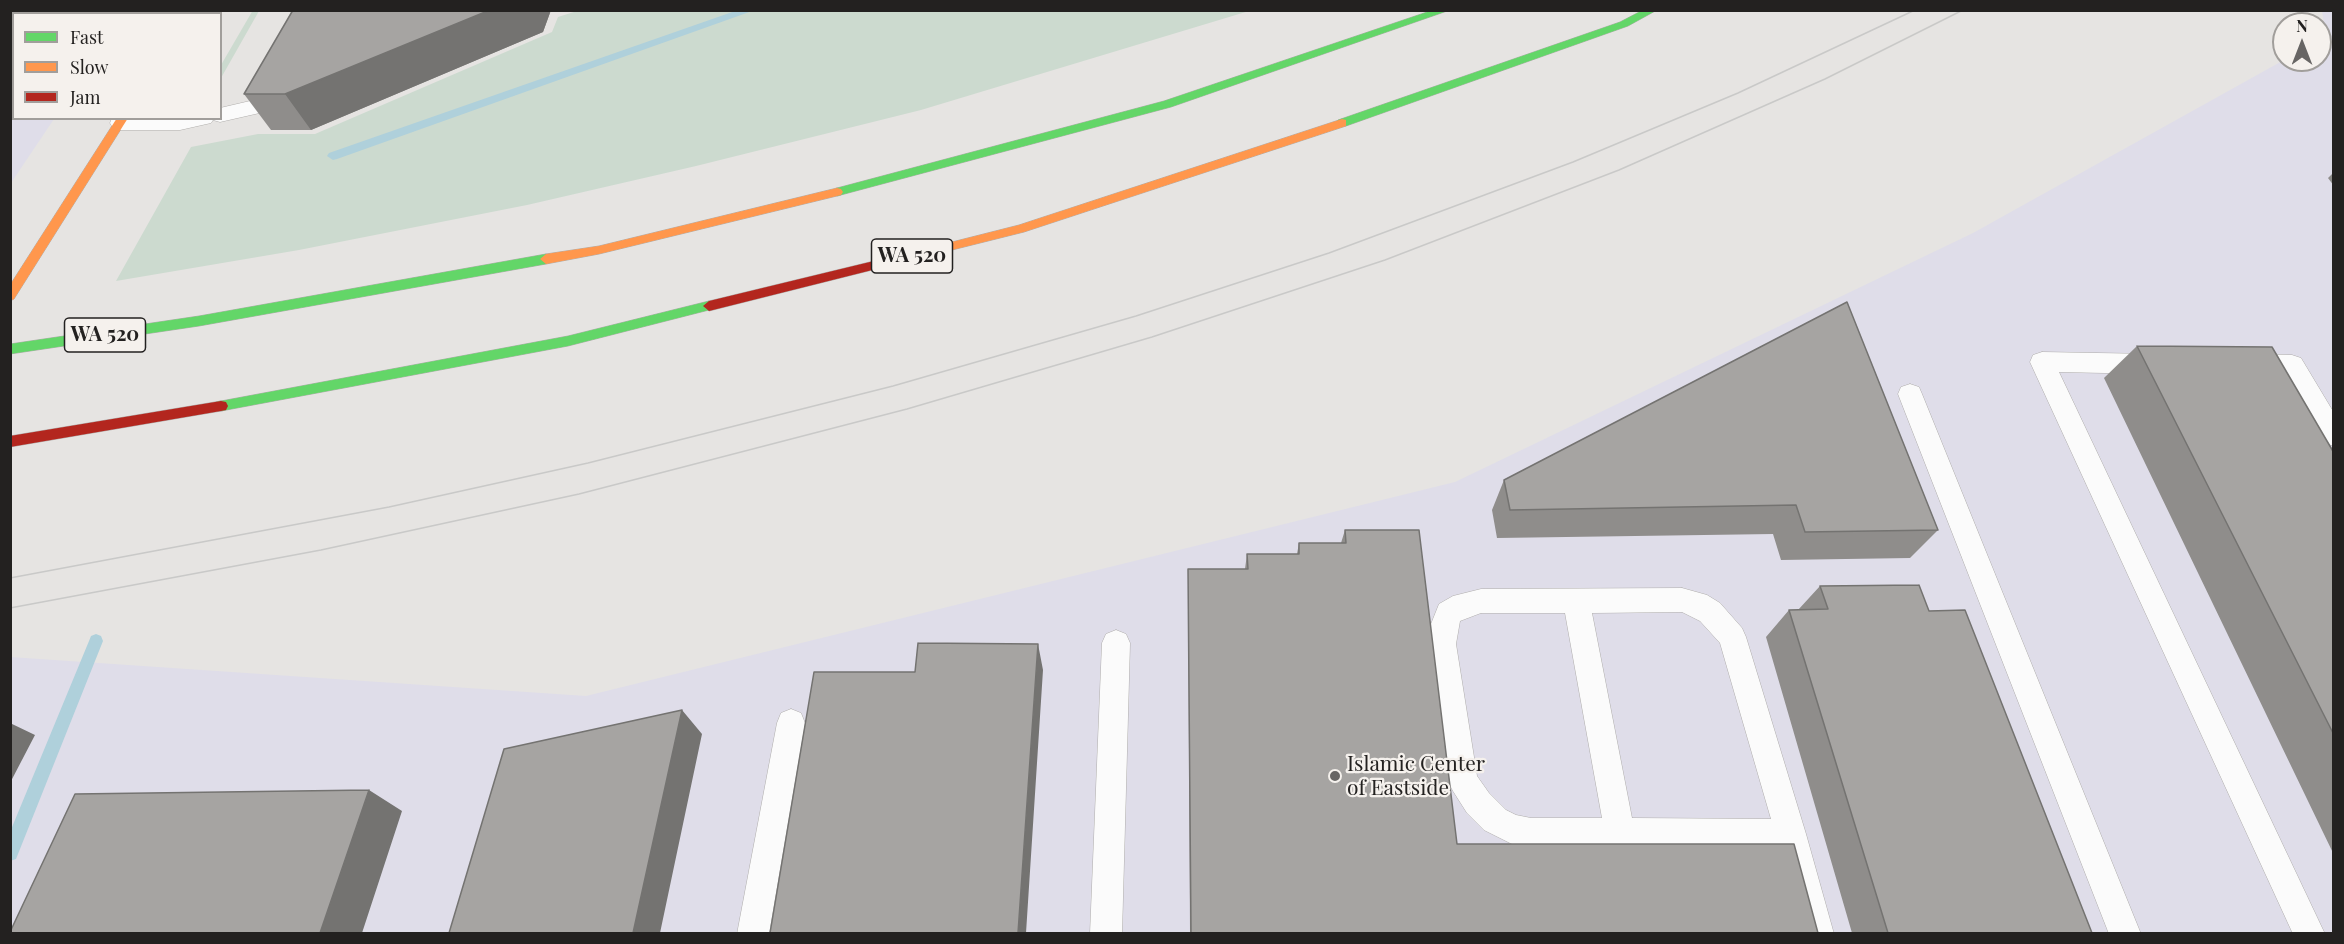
<!DOCTYPE html>
<style>
body{margin:0}
#map{position:relative;width:2344px;height:944px;overflow:hidden;background:#e6e4e2;font-family:"Playfair Display",serif}
canvas{display:block}
.frame{position:absolute;inset:0;border:12px solid #232120;pointer-events:none}
.legend{position:absolute;left:12px;top:12px;width:210px;height:108px;box-sizing:border-box;background:#f5f1ed;border:2px solid #a19e9b;margin:0;padding:8px 10px;list-style:none;font-size:18px;color:#232120}
.legend li{display:flex;align-items:center;gap:12px;height:30px}
.legend b{width:30px;border:2px solid #a19e9b}
.north{position:absolute;left:2272px;top:12px;width:60px;height:60px;box-sizing:border-box;background:#f5f1ed;border:2px solid #a19e9b;border-radius:50%;rotate:0deg;font-size:16px;font-weight:700;line-height:24px;text-align:center;color:#232120}
.north::after{content:'';display:block;margin:auto;width:21px;height:27px;background:#676564;clip-path:polygon(50% 0,100% 100%,50% 72%,0 100%)}
</style>
<div id="map">
<canvas width="2344" height="944"></canvas>
<div class="frame"></div>
<ul class="legend">
<li><b style="height:8px;background:#63d668"></b>Fast</li>
<li><b style="height:8px;background:#ff974d"></b>Slow</li>
<li><b style="height:8px;background:#b3261e"></b>Jam</li>
</ul>
<div class="north">N</div>
</div>
<script>
const g = document.querySelector('canvas').getContext('2d');
g.lineJoin = 'round';
function paint(path, color) { g.fillStyle = color; g.fill(path, 'evenodd'); }
const poly = rows => new Path2D(rows.map(r => 'M' + r).join(''));
function stroke(path, color, width, dash) { g.strokeStyle = color; g.lineWidth = width; g.lineCap = dash ? 'butt' : 'round'; g.setLineDash(dash || []); g.stroke(path); }
function label(font, color, halo, rows, align = 'center') {
  g.font = font + ' "Playfair Display",serif'; g.lineWidth = 4.5; g.setLineDash([]); g.textBaseline = 'middle'; g.strokeStyle = halo; g.fillStyle = color; for (const [text, x, y, turn = 0] of rows) {
    g.save(); g.translate(x, y); g.rotate((+turn || 0) * Math.PI / 180); g.textAlign = isNaN(turn) ? turn : align; if (halo) g.strokeText(text, 0, 0); g.fillText(text, 0, 0); g.restore();
  }
}
paint(poly([
 [11,11,127,11,125,14,14,14,14,118,54,119,11,183],
 [2322,11,2333,11,2333,933,11,933,10,657,586,696,1455,482,1973,233,2284,60,2320,60,2320,40,2326,36]
]), '#dfdde9');
paint(poly([
 [253,10,259,11,221,78,221,65],
 [577,11,577,10,1249,11,921,110,696,166,527,205,299,250,116,281,191,147,258,134,315,134,552,32,558,17]
]), '#ccdacf');
paint(poly([
 [738,10,755,10,337,159,333,160,327,156,329,153,738,10],
 [96,634,101,636,103,641,16,859,10,861,10,832,89,641,91,636,96,634]
]), '#afd0db');
const lane = poly([
 [55,10,75,10,73,14,53,14,55,10],
 [10,71,14,71,14,85,10,85,10,71],
 [272,74,279,76,282,81,264,112,220,122,213,120,211,123,180,130,120,130,113,128,110,123,112,118,220,118,220,108,250,101,265,76,272,74],
 [2042,352,2152,354,2161,357,2164,364,2161,371,2152,374,2059,372,2325,934,2293,934,2030,362,2033,355,2042,352],
 [2249,354,2292,355,2301,358,2334,413,2334,446,2325,443,2285,374,2249,374,2240,371,2237,364,2240,357,2249,354],
 [1910,384,1919,387,1922,394,2141,934,2109,934,1898,394,1901,387,1910,384],
 [1682,588,1707,595,1720,603,1742,628,1746,637,1806,834,1834,934,1802,934,1780,849,1531,848,1512,844,1484,830,1467,813,1453,791,1448,781,1428,644,1429,629,1439,604,1453,596,1481,589,1682,588],
 [1682,612,1700,621,1720,643,1771,819,1632,818,1592,613,1682,612],
 [1481,613,1565,613,1602,818,1531,818,1516,815,1506,810,1489,793,1477,776,1456,644,1460,621,1481,613],
 [1116,630,1126,634,1130,643,1122,934,1090,934,1102,643,1106,634,1116,630],
 [791,709,801,713,805,723,769,934,737,934,777,723,781,713,791,709]
]);
const fast = poly([
 [1433,10,1450,10,1171,107,837,196,831,192,837,188,1164,101,1433,10],
 [1643,10,1657,10,1628,26,1346,126,1338,126,1336,123,1338,120,1620,22,1643,10],
 [546,254,552,259,546,264,199,326,10,354,10,344,199,316,546,254],
 [709,301,715,306,713,309,568,346,221,411,216,410,214,406,216,402,221,401,568,336,709,301]
]);
const slow = poly([
 [186,10,196,10,195,14,185,14,186,10],
 [117,118,128,118,14,299,10,301,10,285,117,118],
 [1342,119,1346,120,1346,126,1024,232,944,252,938,248,944,244,1019,225,1342,119],
 [837,188,841,189,843,192,841,195,599,254,546,264,540,259,546,254,599,246,837,188]
]);
const jam = poly([
 [944,244,950,248,948,251,709,311,703,306,709,301,944,244],
 [221,401,226,402,228,406,226,410,221,411,10,447,10,436,221,401]
]);
stroke(lane, '#b0aeac', 1);
stroke(fast, '#b0aeac', 1);
stroke(slow, '#b0aeac', 1);
stroke(jam, '#b0aeac', 1);
paint(lane, '#fbfbfb');
paint(fast, '#63d668');
paint(slow, '#ff974d');
paint(jam, '#b3261e');
stroke(poly([
 [10,578,389,507,588,463,893,386,1136,316,1329,253,1573,162,1738,93,1915,10],
 [10,608,321,550,579,494,907,409,1152,337,1385,260,1619,170,1825,79,1963,10]
]), '#c9c9c8', 1.5);
paint(poly([
 [293,10,551,10,543,32,311,130,271,130,244,94],
 [2334,172,2334,186,2328,178],
 [1847,302,1938,530,1910,558,1781,560,1773,534,1497,538,1492,510,1504,480],
 [2137,346,2334,453,2334,855,2104,378],
 [1345,530,1457,844,1818,933,1190,933,1188,569,1245,569,1247,554,1297,554,1299,543,1341,543],
 [1820,586,1929,611,2092,933,1852,933,1766,637,1789,610,1798,610]
]), '#8f8d8b');
paint(poly([
 [490,10,551,10,543,32,311,130,285,94],
 [1038,644,1043,670,1026,933,1018,933],
 [682,710,702,734,660,933,633,933],
 [10,723,35,735,10,783],
 [369,790,402,811,362,933,320,933]
]), '#747371');
const building = poly([
 [293,10,490,10,285,94,244,94,293,10],
 [1847,302,1938,530,1805,532,1796,505,1510,510,1504,480,1847,302],
 [2137,346,2272,347,2334,453,2334,735,2137,346],
 [1345,530,1419,530,1457,844,1794,844,1818,933,1191,933,1188,569,1248,569,1247,554,1299,554,1299,543,1346,543,1345,530],
 [1919,585,1929,611,1965,610,2092,933,1888,933,1789,610,1828,609,1820,586,1919,585],
 [918,643,1038,644,1018,933,770,933,814,672,915,672,918,643],
 [682,710,633,933,449,933,504,749,682,710],
 [369,790,320,933,10,933,10,932,75,794,369,790]
]);
paint(building, '#a6a4a2');
stroke(building, '#747371', 1.5);
for (const [x, y, r, color] of [
 [1335,776,6,"#676564"]
]) { const dot = new Path2D(); dot.arc(x, y, r, 0, 2 * Math.PI); g.fillStyle = color; g.fill(dot); stroke(dot, '#f5f1ed', 2); }
for (const [x, y, w] of [
 [912,256,81],
 [105,335,81]
]) { const box = new Path2D(); box.roundRect(x - w / 2, y - 17, w, 34, 4.5); g.fillStyle = '#f5f1ed'; g.fill(box); stroke(box, '#232120', 1.5); }
label('bold 20px', '#232120', null, [
 ["WA 520",912,256],
 ["WA 520",105,335]
]);
label('21px', '#232120', '#f5f1ed', [
 ["Islamic Center",1347,764],
 ["of Eastside",1347,788]
], 'left');
</script>
